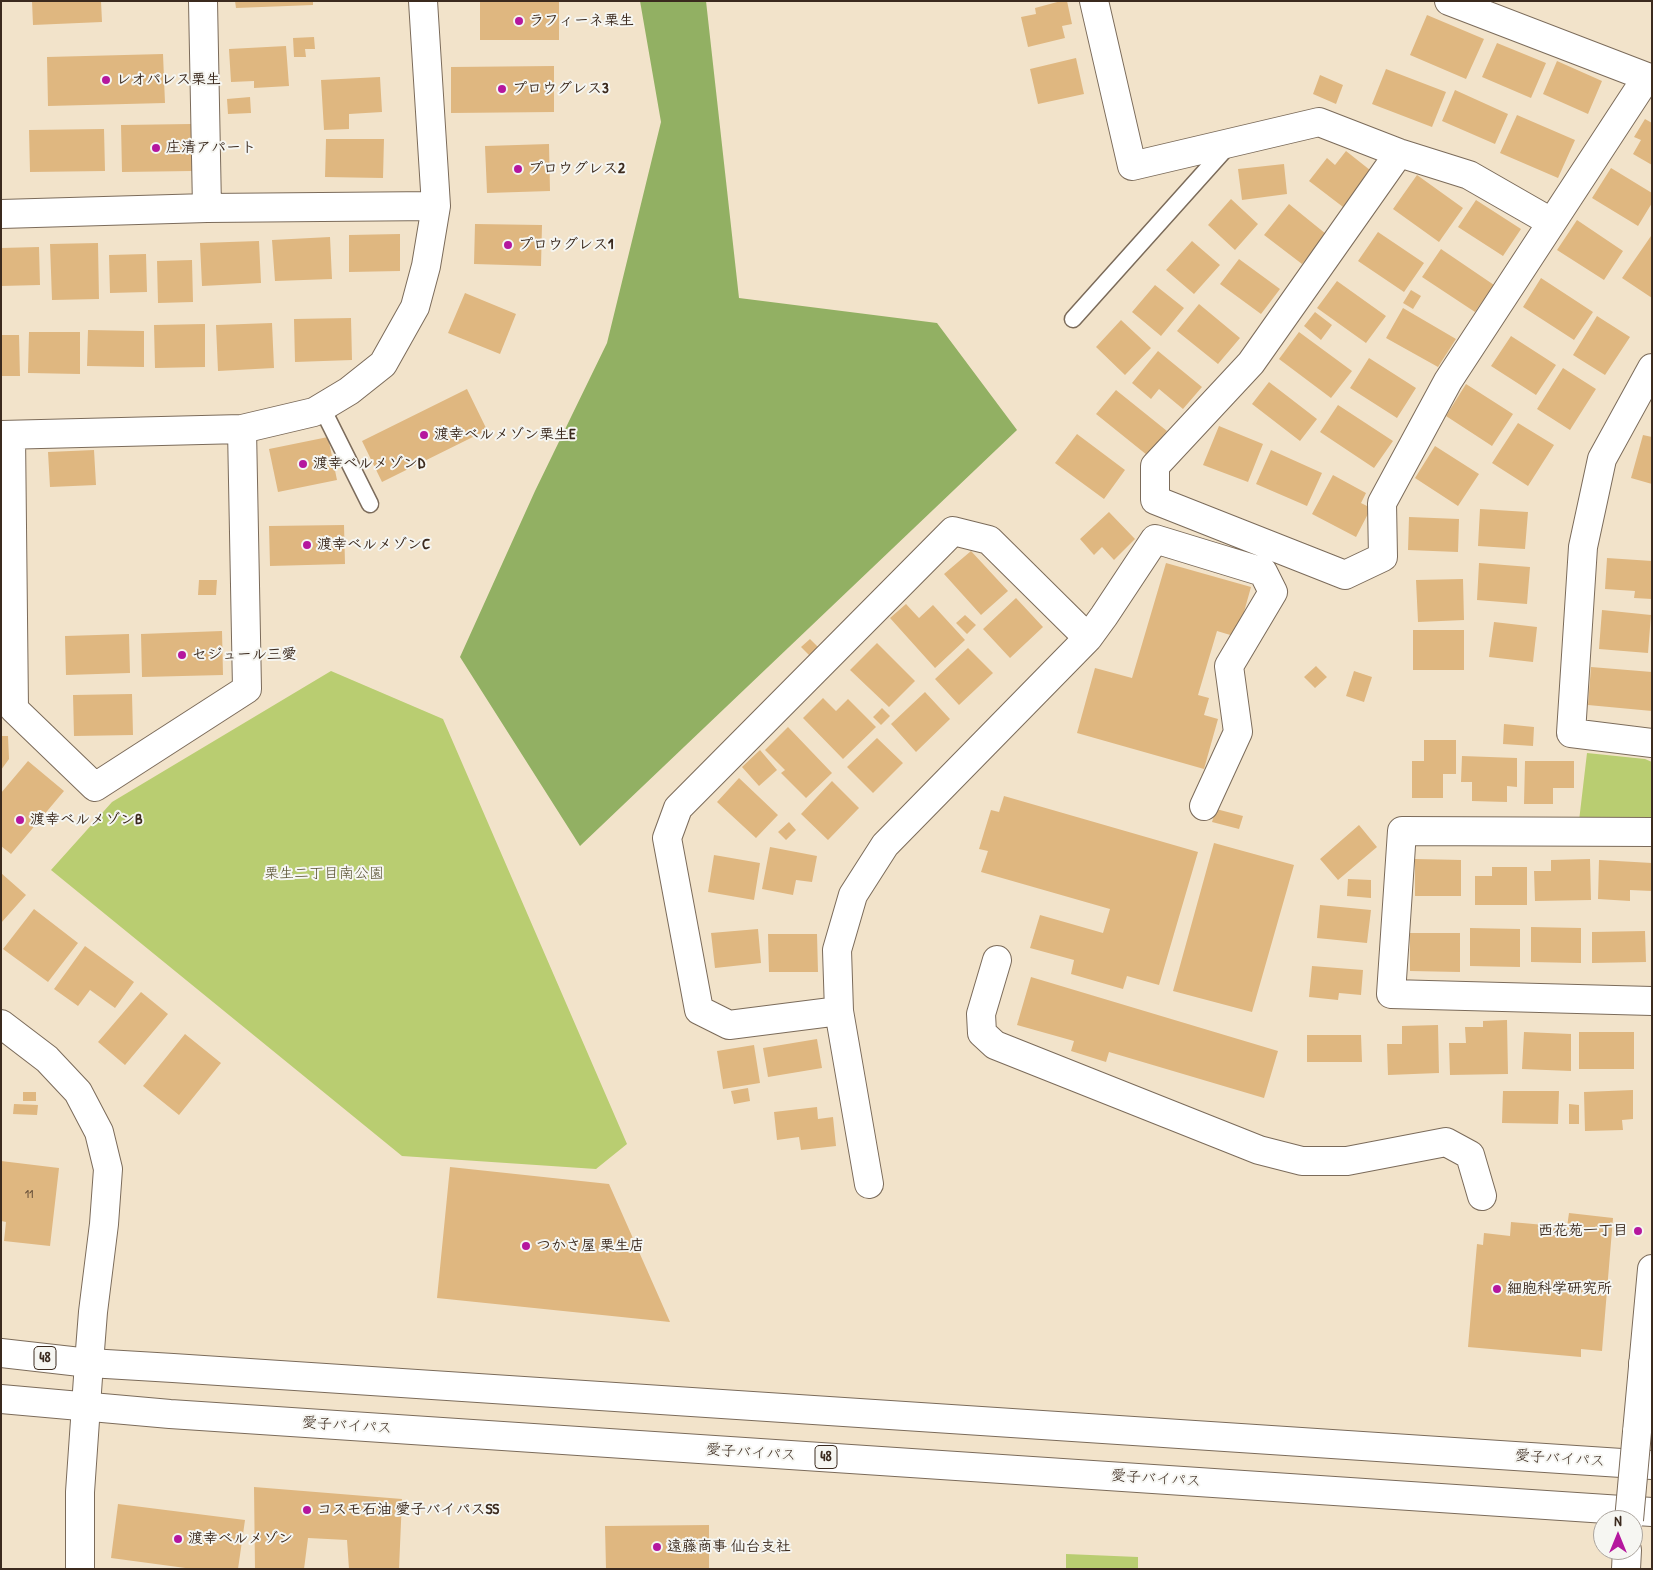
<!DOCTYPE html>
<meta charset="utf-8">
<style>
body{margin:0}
#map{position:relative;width:1653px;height:1570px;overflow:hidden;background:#f2e3ca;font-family:"Patrick Hand",sans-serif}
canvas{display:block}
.frame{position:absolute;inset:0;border:2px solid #3b2a1e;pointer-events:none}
.north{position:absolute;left:1593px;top:1510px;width:50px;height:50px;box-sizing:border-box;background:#f6f6f2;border:1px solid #aba49d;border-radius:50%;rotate:0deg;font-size:14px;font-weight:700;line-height:20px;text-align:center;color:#3b2a1e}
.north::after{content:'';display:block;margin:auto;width:18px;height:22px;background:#b5179e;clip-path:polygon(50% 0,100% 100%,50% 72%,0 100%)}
</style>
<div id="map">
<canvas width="1653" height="1570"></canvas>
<div class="frame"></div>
<div class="north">N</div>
</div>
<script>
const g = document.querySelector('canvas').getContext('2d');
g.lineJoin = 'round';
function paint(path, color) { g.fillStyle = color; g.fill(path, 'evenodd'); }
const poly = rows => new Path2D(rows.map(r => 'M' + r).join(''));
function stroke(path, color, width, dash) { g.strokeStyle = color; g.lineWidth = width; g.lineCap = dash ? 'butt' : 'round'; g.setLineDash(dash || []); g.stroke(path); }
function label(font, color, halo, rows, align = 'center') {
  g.font = font + ' "Patrick Hand","Klee One",sans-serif'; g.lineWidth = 4; g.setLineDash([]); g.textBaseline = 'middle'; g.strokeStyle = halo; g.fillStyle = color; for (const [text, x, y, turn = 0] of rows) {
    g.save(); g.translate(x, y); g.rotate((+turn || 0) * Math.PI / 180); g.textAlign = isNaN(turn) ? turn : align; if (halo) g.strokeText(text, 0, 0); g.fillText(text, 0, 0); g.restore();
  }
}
paint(poly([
 [331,671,443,719,627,1144,596,1169,402,1156,51,870,112,802],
 [1587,753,1645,759,1652,762,1652,823,1579,821],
 [1066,1554,1138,1557,1138,1569,1066,1569]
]), '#b9cd71');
paint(poly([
 [640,1,706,1,739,298,937,323,1017,430,580,846,460,657,535,491,607,343,661,122]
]), '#92b063');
paint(poly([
 [32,1,101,1,102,22,33,25],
 [235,1,313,1,313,5,236,8],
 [480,1,559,1,559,40,480,40],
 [1061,1,1067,1,1072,24,1062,26,1065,38,1028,47,1021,17,1036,14,1035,8],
 [1427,15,1484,39,1466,79,1410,55],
 [314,37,315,49,305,49,306,57,294,57,293,38],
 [1497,43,1546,63,1531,98,1482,77],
 [286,46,289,86,254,88,254,81,231,82,229,49],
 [163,54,165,103,48,106,47,57],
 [1076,58,1084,94,1038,104,1030,69],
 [1557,61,1602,81,1588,114,1543,94],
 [554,66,554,112,451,113,451,67],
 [1386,69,1446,92,1432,127,1372,104],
 [1320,75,1343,85,1336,104,1313,94],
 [380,77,382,112,349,114,349,129,324,130,321,80],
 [1455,90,1508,114,1495,144,1442,121],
 [250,97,251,113,228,114,227,99],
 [1517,115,1575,140,1558,178,1500,153],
 [1645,119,1652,123,1652,165,1633,154,1641,140,1634,137],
 [191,124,192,171,122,172,121,125],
 [104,129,105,171,30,172,29,130],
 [326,139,384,139,383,178,325,177],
 [549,144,550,191,487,193,485,146],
 [1346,151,1375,174,1347,210,1309,181,1327,158,1335,165],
 [1284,164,1287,194,1242,200,1238,169],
 [1611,168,1652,193,1652,203,1638,226,1592,198],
 [1417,175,1463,208,1439,242,1393,209],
 [1231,199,1258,224,1235,250,1208,225],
 [1476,200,1521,229,1503,256,1458,227],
 [1289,204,1326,234,1302,264,1264,235],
 [1577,220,1623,251,1604,280,1557,250],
 [475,224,542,225,541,266,474,264],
 [1378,232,1424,263,1404,292,1358,261],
 [400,234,400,271,349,272,349,235],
 [1651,236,1652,237,1652,298,1622,278],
 [330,237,332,279,275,281,272,240],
 [259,241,261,283,202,286,200,243],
 [1192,241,1220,265,1194,294,1166,270],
 [98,243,99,299,52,300,50,244],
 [39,247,40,285,1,286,1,248],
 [1441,249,1494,285,1475,312,1422,277],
 [146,254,147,292,110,293,109,255],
 [1239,259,1280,289,1261,314,1220,284],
 [192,260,193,302,158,303,157,261],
 [1541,278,1593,312,1574,340,1523,307],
 [1337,281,1386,316,1366,343,1317,308],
 [1155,285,1184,308,1161,336,1132,312],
 [1411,290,1421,296,1413,309,1403,303],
 [465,293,516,314,500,354,448,333],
 [1199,304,1240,338,1218,364,1177,331],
 [1403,308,1456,339,1438,367,1386,338],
 [1315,312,1332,325,1321,340,1304,326],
 [1597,316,1630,337,1605,375,1573,355],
 [351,318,352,360,295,362,294,319],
 [1121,320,1151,348,1125,375,1096,347],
 [272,323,274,368,218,371,216,325],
 [205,324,205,367,155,368,154,325],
 [88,330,144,331,144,367,87,366],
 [29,332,80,332,80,374,28,373],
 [1299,332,1352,371,1331,398,1279,359],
 [1,335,19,335,20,376,1,376],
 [1511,336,1556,365,1536,395,1491,366],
 [1158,351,1202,387,1183,409,1159,389,1151,399,1132,383],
 [1369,358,1416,388,1397,418,1350,388],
 [1563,368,1596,389,1570,430,1537,409],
 [1269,382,1317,419,1300,441,1252,404],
 [1466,384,1513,414,1492,446,1446,416],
 [467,389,487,430,382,482,362,441],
 [1116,390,1167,431,1147,455,1096,414],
 [1338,405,1393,441,1374,468,1320,432],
 [1518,423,1554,445,1528,486,1492,463],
 [1219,426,1263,444,1248,482,1203,465],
 [1077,434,1125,470,1104,499,1055,463],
 [1643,435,1652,437,1652,484,1631,478],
 [328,437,337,480,278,492,269,449],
 [1435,446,1479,474,1458,506,1415,478],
 [94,450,96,485,50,487,48,452],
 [1271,450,1322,473,1307,506,1256,484],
 [1333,475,1366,493,1361,503,1371,508,1356,537,1312,514],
 [1480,509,1528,512,1525,549,1478,546],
 [1109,512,1135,539,1114,560,1102,547,1094,555,1080,539],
 [1409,517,1459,519,1458,552,1408,550],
 [344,525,345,564,270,566,269,526],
 [971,551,1008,591,981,615,944,574],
 [1607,558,1652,561,1652,599,1634,598,1635,591,1605,589],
 [1166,563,1251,587,1237,637,1217,631,1198,695,1209,698,1204,715,1218,719,1204,769,1077,733,1095,668,1132,678],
 [1479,563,1530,567,1527,604,1477,600],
 [1463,579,1464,620,1418,622,1416,580],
 [199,580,217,580,216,595,198,595],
 [1016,598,1043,627,1010,658,983,629],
 [906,604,919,618,933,605,965,640,935,668,890,618],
 [1602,610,1651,615,1648,653,1599,649],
 [965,615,976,625,967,634,956,623],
 [1494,622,1537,627,1533,662,1489,657],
 [1413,630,1464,630,1464,670,1413,670],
 [222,631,223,675,142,677,141,634],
 [129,634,130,673,66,675,65,636],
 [810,639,818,647,809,655,801,647],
 [877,643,915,681,889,707,850,670],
 [968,648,993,673,959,705,935,679],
 [1316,666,1327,677,1315,688,1304,677],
 [1591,667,1652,672,1652,711,1588,705],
 [1354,671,1372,677,1364,702,1346,696],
 [925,692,950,719,916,752,891,724],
 [132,694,133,735,74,736,73,695],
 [823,698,836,711,848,699,876,727,843,759,803,718],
 [882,708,890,716,881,725,873,717],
 [1504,724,1534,727,1533,746,1503,744],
 [788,727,832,773,806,798,781,773,785,770,765,750],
 [1,736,8,736,9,759,1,770],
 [877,738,903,763,873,793,847,767],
 [1424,740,1456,740,1456,774,1443,774,1443,798,1412,798,1412,761,1424,761],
 [760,750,777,770,759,786,742,767],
 [1462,756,1517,758,1517,787,1507,786,1507,802,1472,801,1472,782,1461,782],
 [28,761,64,791,11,854,1,846,1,793],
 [1525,761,1574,761,1574,788,1553,788,1553,804,1524,804],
 [739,778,778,815,756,838,717,802],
 [832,781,859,808,828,840,801,814],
 [1004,796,1198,852,1159,985,1127,976,1123,989,1071,974,1074,960,1030,948,1040,915,1103,933,1110,909,981,872,988,851,979,849,991,810,999,812],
 [1216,809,1243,816,1239,829,1212,822],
 [789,822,796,830,786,840,778,832],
 [1359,825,1377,847,1338,880,1320,859],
 [1214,843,1294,865,1252,1012,1173,991],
 [770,847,817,856,812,882,796,880,793,895,762,889],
 [714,855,760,863,754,900,708,892],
 [1415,859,1461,860,1461,896,1415,896],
 [1590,859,1591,900,1535,901,1534,871,1551,871,1551,860],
 [1599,860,1652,863,1652,891,1630,890,1630,901,1598,899],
 [1492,867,1527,867,1527,905,1475,905,1475,876,1492,876],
 [1,873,26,895,1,923],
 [1348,879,1371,880,1371,898,1347,896],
 [1320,905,1371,910,1367,943,1317,938],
 [34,909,78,943,48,982,3,949],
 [1531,927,1581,928,1581,963,1531,962],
 [1470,928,1520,929,1520,967,1470,966],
 [758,929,761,963,715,968,711,933],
 [1645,931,1646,962,1592,963,1592,932],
 [1410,933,1460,933,1460,972,1410,971],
 [768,934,817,934,818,972,769,972],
 [85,946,134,982,115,1008,90,990,78,1006,54,989],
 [1312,966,1363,970,1361,995,1339,993,1338,1000,1309,997],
 [1031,977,1278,1051,1264,1098,1109,1052,1106,1062,1071,1051,1074,1041,1017,1025],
 [141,992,168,1014,125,1065,98,1042],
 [1507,1020,1508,1074,1450,1075,1449,1043,1466,1043,1465,1027,1483,1027,1483,1021],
 [1438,1025,1439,1073,1388,1075,1387,1044,1402,1044,1402,1026],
 [1524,1032,1571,1034,1571,1071,1522,1069],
 [1579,1032,1634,1032,1634,1069,1579,1069],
 [185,1034,221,1063,179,1115,143,1086],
 [1307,1035,1361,1035,1362,1062,1307,1062],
 [817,1039,822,1068,768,1077,763,1048],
 [754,1045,760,1083,723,1089,717,1051],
 [748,1088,750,1101,734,1104,731,1091],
 [1633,1090,1633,1119,1622,1120,1623,1130,1585,1131,1584,1092],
 [1503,1091,1559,1091,1558,1124,1502,1123],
 [23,1092,36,1092,36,1101,23,1101],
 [14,1104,38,1105,37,1115,13,1114],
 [1569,1104,1579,1105,1579,1124,1569,1124],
 [817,1107,818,1119,833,1117,836,1146,801,1150,799,1137,777,1140,774,1112],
 [1,1161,59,1168,50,1246,4,1241,6,1222,1,1221],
 [450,1167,609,1184,670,1322,437,1298],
 [1569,1213,1613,1218,1602,1351,1581,1349,1581,1357,1468,1347,1477,1244,1483,1245,1484,1233,1510,1236,1511,1222,1567,1227],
 [254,1487,402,1499,399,1569,349,1569,347,1540,308,1538,304,1569,255,1569],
 [118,1504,245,1520,238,1569,193,1569,111,1558],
 [709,1525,709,1569,606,1569,605,1526]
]), '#dfb780');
const lane = poly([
 [1073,319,1228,146],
 [322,408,370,504]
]);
const street = poly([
 [203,1,207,208],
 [1094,1,1132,166,1319,122,1399,153,1469,175,1551,222],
 [1449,1,1647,77,1652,82],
 [1399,153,1251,363,1155,466,1155,500,1345,575,1383,557,1382,503,1448,381,1647,77],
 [1,214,207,208,436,206],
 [1652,368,1602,459,1583,547,1571,733,1652,743],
 [1,435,242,429,314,412,349,391,383,364,415,307,426,266,436,206,423,1],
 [11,435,14,709,95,787,247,689,242,429],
 [1652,832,1402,831,1391,994,1652,1001],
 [997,960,981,1014,982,1033,995,1045,1259,1150,1302,1161,1347,1161,1446,1142,1470,1155,1482,1196],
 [839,1011,729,1025,699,1010,667,838,678,808,953,531,989,540,1088,638],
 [869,1184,839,1011,837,950,853,895,885,845,1088,638,1104,616,1155,539,1263,572,1273,592,1229,666,1238,732,1204,806],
 [80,1569,80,1492,89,1363]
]);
const secondary = poly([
 [1,1024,47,1059,78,1092,99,1132,108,1169,104,1224,93,1312,89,1363],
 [1637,1432,1652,1269],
 [1626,1569,1627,1550]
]);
const highway = poly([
 [1,1353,89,1363,173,1368,1652,1465],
 [1643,1364,1652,1365],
 [1,1399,170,1414,1652,1512]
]);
stroke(lane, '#7b6b5a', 19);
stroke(street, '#7b6b5a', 30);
stroke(secondary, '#7b6b5a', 30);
stroke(highway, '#7b6b5a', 30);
stroke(lane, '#fff', 16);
stroke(street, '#fff', 28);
stroke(secondary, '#fff', 28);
stroke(highway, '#fff', 28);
const secondaryBridge = poly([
 [1629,1520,1637,1432]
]);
stroke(secondaryBridge, '#7b6b5a', 30, []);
stroke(secondaryBridge, '#fff', 28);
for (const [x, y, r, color] of [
 [519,21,5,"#b5179e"],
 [106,80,5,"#b5179e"],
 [502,89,5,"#b5179e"],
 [156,148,5,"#b5179e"],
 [518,169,5,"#b5179e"],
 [508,245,5,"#b5179e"],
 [424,435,5,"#b5179e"],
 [303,464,5,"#b5179e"],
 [307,545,5,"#b5179e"],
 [182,655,5,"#b5179e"],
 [20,820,5,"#b5179e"],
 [1638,1231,5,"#b5179e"],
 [526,1246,5,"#b5179e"],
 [1497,1289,5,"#b5179e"],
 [307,1510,5,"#b5179e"],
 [178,1539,5,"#b5179e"],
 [657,1547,5,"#b5179e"]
]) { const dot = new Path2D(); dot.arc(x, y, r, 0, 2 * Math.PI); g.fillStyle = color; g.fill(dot); stroke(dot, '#f6f6f2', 2); }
label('12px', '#644d36', null, [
 ["11",29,1195]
]);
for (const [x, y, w] of [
 [45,1358,22],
 [826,1457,22]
]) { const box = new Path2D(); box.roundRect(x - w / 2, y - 11.5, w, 23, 4); g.fillStyle = '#f6f6f2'; g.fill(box); stroke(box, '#3b2a1e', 1); }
label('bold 14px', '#3b2a1e', null, [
 ["48",45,1358],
 ["48",826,1457]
]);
label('bold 15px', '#3b2a1e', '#f6f6f2', [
 ["ラフィーネ栗生",529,21],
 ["レオパレス栗生",116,80],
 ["プロウグレス3",512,89],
 ["庄清アパート",166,148],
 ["プロウグレス2",528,169],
 ["プロウグレス1",518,245],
 ["渡幸ベルメゾン栗生E",434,435],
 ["渡幸ベルメゾンD",313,464],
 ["渡幸ベルメゾンC",317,545],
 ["セジュール三愛",192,655],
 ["渡幸ベルメゾンB",30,820],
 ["西花苑一丁目",1628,1231,"right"],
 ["つかさ屋 栗生店",536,1246],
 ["細胞科学研究所",1507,1289],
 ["コスモ石油 愛子バイパスSS",317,1510],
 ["渡幸ベルメゾン",188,1539],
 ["遠藤商事 仙台支社",667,1547]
], 'left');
label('15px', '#5a5333', '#f6f6f2', [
 ["栗生二丁目南公園",324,874]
]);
label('15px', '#3b2a1e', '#f6f6f2', [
 ["愛子バイパス",347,1426,4],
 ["愛子バイパス",751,1453,4],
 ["愛子バイパス",1560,1459,4],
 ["愛子バイパス",1156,1479,4]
]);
</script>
